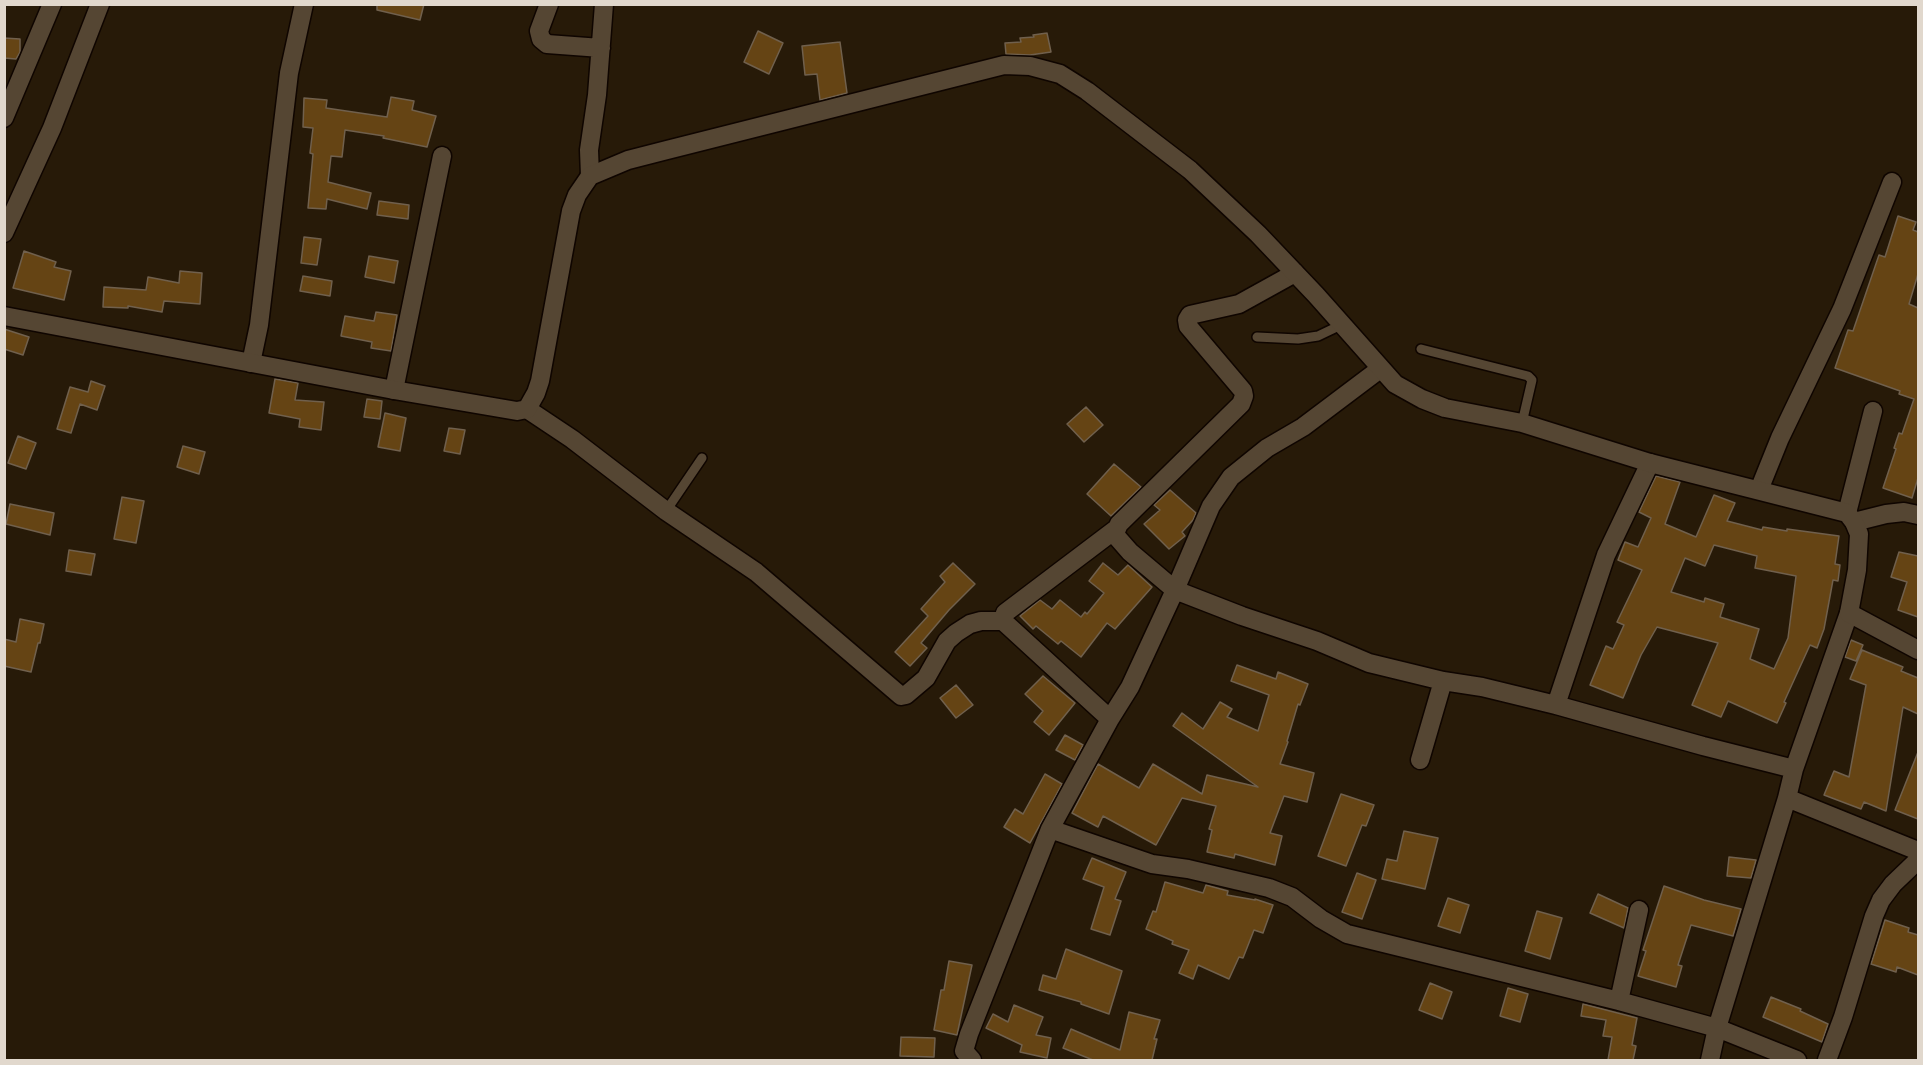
<!DOCTYPE html>
<style>
body{margin:0}
#map{position:relative;width:1923px;height:1065px;overflow:hidden;background:#271a08;font-family:"Roboto Condensed",sans-serif}
canvas{display:block}
.frame{position:absolute;inset:0;border:6px solid #e1d8cd;pointer-events:none}
</style>
<div id="map">
<canvas width="1923" height="1065"></canvas>
<div class="frame"></div>
</div>
<script>
const g = document.querySelector('canvas').getContext('2d');
g.lineJoin = 'round';
function paint(path, color) { g.fillStyle = color; g.fill(path, 'evenodd'); }
const poly = rows => new Path2D(rows.map(r => 'M' + r).join(''));
function stroke(path, color, width, dash) { g.strokeStyle = color; g.lineWidth = width; g.lineCap = dash ? 'butt' : 'round'; g.setLineDash(dash || []); g.stroke(path); }
const building = poly([
 [377,4,424,4,420,20,377,10,377,4],
 [758,31,783,43,769,74,744,62,758,31],
 [1047,33,1051,52,1030,55,1006,54,1005,43,1021,42,1020,38,1034,37,1033,35,1047,33],
 [4,38,20,39,20,52,16,59,4,58,4,38],
 [840,42,847,93,820,100,817,74,805,75,802,46,840,42],
 [391,97,414,101,412,110,436,116,427,147,383,138,384,136,345,130,342,157,331,156,328,182,371,193,367,209,327,199,326,209,308,208,313,154,310,153,313,128,303,127,304,98,327,100,326,108,387,117,391,97],
 [379,201,409,205,408,219,377,215,379,201],
 [1898,216,1916,222,1913,230,1918,232,1918,274,1909,304,1918,308,1918,478,1912,498,1883,488,1896,449,1894,448,1899,433,1902,434,1914,399,1899,394,1900,391,1835,368,1848,330,1853,331,1879,255,1885,257,1898,216],
 [304,237,321,239,317,265,301,263,304,237],
 [24,251,56,262,54,267,71,271,64,300,13,288,24,251],
 [369,256,398,261,394,283,365,277,369,256],
 [180,271,202,273,200,304,164,301,162,312,128,306,128,308,103,307,104,287,146,290,148,277,179,283,180,271],
 [303,276,332,281,330,296,300,291,303,276],
 [376,312,397,315,391,351,371,348,372,342,341,336,345,316,374,321,376,312],
 [4,329,29,337,23,355,4,349,4,329],
 [275,379,298,383,295,400,324,402,321,430,299,427,300,419,269,413,275,379],
 [91,381,105,386,97,410,80,404,71,433,57,429,70,387,88,392,91,381],
 [367,399,382,401,380,419,364,417,367,399],
 [1086,407,1103,425,1084,442,1067,424,1086,407],
 [385,413,406,418,400,451,378,447,385,413],
 [449,428,465,430,460,454,444,451,449,428],
 [18,436,36,443,26,469,8,463,18,436],
 [183,446,205,452,199,474,177,467,183,446],
 [1114,464,1141,487,1111,516,1087,494,1114,464],
 [1656,476,1680,482,1665,524,1696,537,1714,495,1735,503,1727,521,1762,530,1763,527,1787,531,1787,529,1839,536,1835,564,1840,565,1838,581,1833,580,1824,629,1817,648,1810,645,1784,702,1786,703,1777,723,1728,701,1721,717,1692,705,1718,643,1657,627,1641,655,1623,698,1590,685,1606,646,1613,649,1624,625,1617,622,1642,570,1618,560,1625,542,1638,547,1651,518,1639,512,1656,476],
 [1714,545,1757,556,1755,568,1796,576,1788,638,1774,669,1750,659,1759,629,1720,617,1724,604,1705,598,1704,602,1671,592,1685,558,1705,566,1714,545],
 [1170,490,1196,513,1193,520,1182,532,1185,536,1169,549,1144,524,1160,510,1154,505,1170,490],
 [122,497,144,501,136,543,114,539,122,497],
 [10,504,54,513,50,535,6,524,10,504],
 [69,550,95,554,91,575,66,571,69,550],
 [1899,552,1918,556,1918,617,1898,610,1907,582,1891,577,1899,552],
 [953,563,975,584,949,610,921,643,927,648,910,666,895,652,928,616,921,609,945,582,940,576,953,563],
 [1103,563,1118,575,1128,565,1152,587,1115,629,1107,623,1081,657,1061,641,1058,644,1036,626,1033,629,1020,616,1040,600,1052,609,1060,600,1081,617,1085,612,1087,614,1104,593,1089,581,1103,563],
 [20,619,44,624,40,643,38,643,31,672,4,666,4,639,16,642,20,619],
 [1851,640,1863,645,1856,661,1845,657,1851,640],
 [1862,650,1903,667,1901,671,1918,678,1918,714,1903,707,1886,811,1864,802,1861,809,1824,795,1834,771,1849,777,1866,685,1850,679,1862,650],
 [1237,665,1276,679,1278,672,1308,684,1300,705,1298,704,1287,741,1288,742,1280,764,1314,773,1307,802,1284,796,1270,833,1282,836,1275,865,1235,854,1234,858,1207,852,1212,830,1209,829,1216,806,1182,798,1156,845,1103,816,1098,827,1072,813,1098,764,1139,788,1153,764,1202,794,1207,775,1258,787,1173,726,1182,713,1203,729,1220,702,1232,709,1227,717,1258,731,1269,695,1231,681,1237,665],
 [1043,676,1075,703,1049,735,1034,722,1043,711,1025,694,1043,676],
 [956,685,973,705,956,718,940,698,956,685],
 [1065,735,1083,745,1075,760,1056,750,1065,735],
 [1918,752,1918,819,1895,810,1918,752],
 [1045,774,1062,784,1030,843,1004,827,1015,809,1023,814,1045,774],
 [1341,794,1374,805,1366,826,1362,825,1346,866,1318,856,1341,794],
 [1404,831,1438,838,1425,889,1382,879,1387,859,1397,861,1404,831],
 [1729,857,1756,860,1751,878,1727,876,1729,857],
 [1092,858,1126,872,1115,899,1121,901,1110,935,1091,929,1104,887,1083,879,1092,858],
 [1357,873,1376,880,1362,919,1342,912,1357,873],
 [1165,882,1203,893,1206,885,1228,891,1227,895,1255,900,1255,899,1273,905,1263,933,1254,930,1243,958,1239,957,1229,979,1198,965,1193,979,1179,973,1189,950,1172,944,1173,941,1146,929,1153,911,1156,912,1165,882],
 [1664,886,1704,900,1741,909,1733,936,1691,925,1678,965,1682,966,1676,987,1638,976,1646,951,1643,950,1664,886],
 [1598,894,1628,908,1624,928,1590,913,1598,894],
 [1448,898,1469,905,1460,933,1438,926,1448,898],
 [1537,911,1562,918,1550,959,1525,951,1537,911],
 [1885,920,1909,928,1908,932,1918,935,1918,975,1897,967,1896,972,1871,964,1885,920],
 [1066,949,1122,971,1109,1014,1081,1004,1081,1002,1039,990,1043,975,1056,979,1066,949],
 [949,961,972,965,957,1035,934,1030,941,990,944,990,949,961],
 [1430,983,1452,992,1442,1019,1419,1010,1430,983],
 [1508,988,1528,994,1520,1022,1500,1016,1508,988],
 [1771,997,1801,1009,1800,1011,1828,1024,1822,1042,1763,1017,1771,997],
 [1583,1004,1637,1018,1632,1045,1636,1046,1633,1060,1608,1060,1612,1037,1603,1036,1606,1020,1581,1016,1583,1004],
 [1014,1005,1043,1017,1036,1035,1051,1038,1047,1058,1020,1052,1022,1045,986,1028,993,1014,1008,1022,1014,1005],
 [1129,1012,1160,1020,1154,1039,1157,1039,1152,1060,1093,1060,1063,1048,1071,1029,1120,1050,1129,1012],
 [901,1037,935,1038,934,1057,900,1056,901,1037]
]);
paint(building, '#654414');
stroke(building, '#70604d', 1.5);
const lane = poly([
 [1257,337,1298,339,1318,336,1341,325],
 [1421,349,1528,376,1532,380,1522,423],
 [666,511,702,458]
]);
const street = poly([
 [549,4,539,31,541,39,547,44,601,48],
 [4,118,52,4],
 [590,176,589,150,597,95,604,4],
 [4,233,52,128,100,4],
 [1295,273,1239,304,1190,315,1187,320,1188,326,1243,391,1244,396,1241,404,1119,524,1115,533,1116,536,1130,552,1175,590,1211,506,1231,477,1267,448,1303,427,1380,369],
 [251,363,259,325,289,73,304,4],
 [394,390,442,156],
 [527,409,572,439,666,511,756,572,901,696,906,695,926,678,947,641,956,633,970,624,981,621,1003,621,1110,719,1130,687,1175,590,1242,616,1317,641,1369,663,1443,681,1482,687,1556,705,1703,746,1794,769],
 [1759,490,1780,438,1842,309,1892,182],
 [1847,513,1873,411],
 [1854,522,1886,514,1904,512,1918,515],
 [1003,621,1005,613,1116,529],
 [1556,705,1606,555,1650,463],
 [1420,760,1443,681],
 [1787,798,1918,851],
 [1050,829,1152,864,1188,869,1269,888,1292,897,1321,919,1347,934,1619,1001,1717,1028,1797,1060],
 [1619,1001,1639,910],
 [972,1060,964,1051,969,1034,1050,829,1110,719],
 [1710,1060,1717,1028,1787,798,1794,769,1849,613],
 [1827,1060,1843,1017,1874,916,1881,900,1893,884,1918,860]
]);
const secondary = poly([
 [4,316,394,390,517,411,527,409,536,393,540,381,571,211,577,195,590,176,628,160,667,150,1004,65,1030,66,1060,74,1087,91,1190,170,1258,234,1316,295,1395,384,1422,399,1445,408,1522,423,1650,463,1847,513,1854,522,1859,534,1857,570,1849,613,1918,650]
]);
stroke(lane, '#0f0500', 12);
stroke(street, '#0f0500', 21);
stroke(secondary, '#0f0500', 21);
stroke(lane, '#554633', 9);
stroke(street, '#554633', 18);
stroke(secondary, '#554633', 18);
</script>
